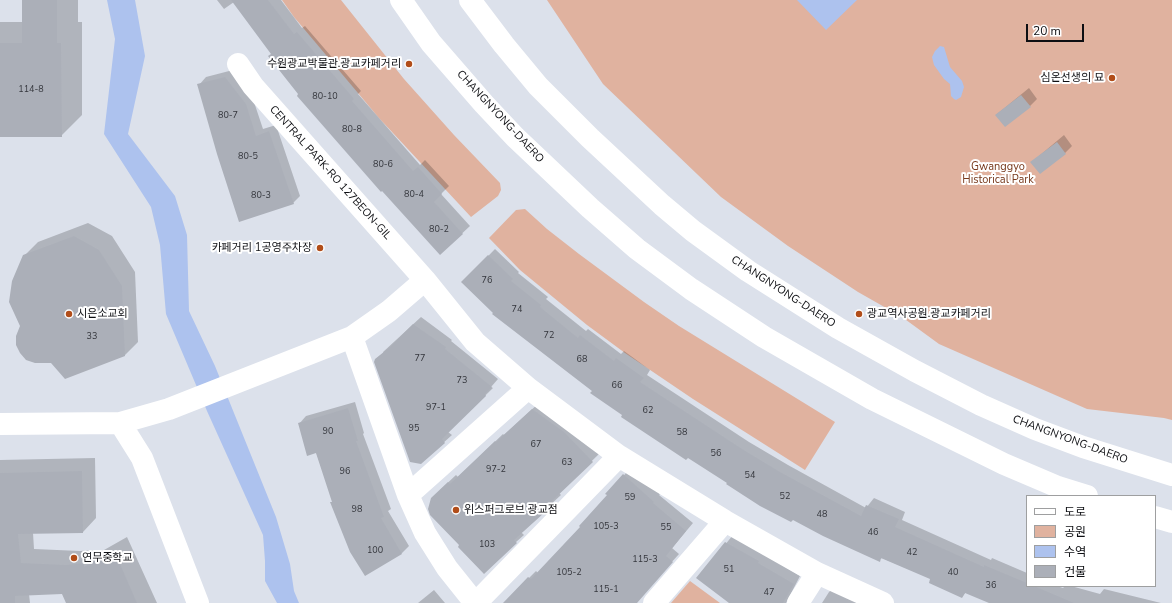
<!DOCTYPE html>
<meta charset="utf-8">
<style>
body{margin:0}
#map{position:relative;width:1172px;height:603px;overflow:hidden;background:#dce1eb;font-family:"Nunito Sans","Noto Sans KR",sans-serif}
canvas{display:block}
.legend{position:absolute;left:1026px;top:495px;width:130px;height:92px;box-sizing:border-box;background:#fff;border:1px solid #9e9fa0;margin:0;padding:5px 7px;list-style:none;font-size:12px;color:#0d0e12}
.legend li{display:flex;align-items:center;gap:8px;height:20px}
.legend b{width:20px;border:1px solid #9e9fa0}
.scale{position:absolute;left:1026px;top:24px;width:58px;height:18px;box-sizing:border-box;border:2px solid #0d0e12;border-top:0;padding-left:5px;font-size:12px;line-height:14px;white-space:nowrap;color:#0d0e12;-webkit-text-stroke:3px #fff;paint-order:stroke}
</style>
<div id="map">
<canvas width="1172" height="603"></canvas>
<ul class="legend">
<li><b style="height:5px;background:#fff"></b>도로</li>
<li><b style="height:11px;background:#e0b29f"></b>공원</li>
<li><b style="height:11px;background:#adc2ee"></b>수역</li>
<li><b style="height:11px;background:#abafb8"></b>건물</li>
</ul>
<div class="scale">20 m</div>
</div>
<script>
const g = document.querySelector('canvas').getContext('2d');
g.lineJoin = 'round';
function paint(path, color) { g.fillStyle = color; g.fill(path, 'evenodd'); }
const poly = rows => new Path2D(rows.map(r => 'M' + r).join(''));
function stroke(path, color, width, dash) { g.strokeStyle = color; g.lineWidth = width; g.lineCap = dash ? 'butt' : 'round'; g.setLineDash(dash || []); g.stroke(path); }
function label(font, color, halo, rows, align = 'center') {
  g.font = font + ' "Nunito Sans","Noto Sans KR",sans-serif'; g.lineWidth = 4; g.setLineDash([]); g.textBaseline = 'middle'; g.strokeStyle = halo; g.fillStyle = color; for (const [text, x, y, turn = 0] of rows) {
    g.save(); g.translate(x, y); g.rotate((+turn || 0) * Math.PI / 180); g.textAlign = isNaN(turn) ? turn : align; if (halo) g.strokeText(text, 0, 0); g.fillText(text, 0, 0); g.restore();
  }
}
paint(poly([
 [282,0,341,0,404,79,454,135,500,183,501,190,498,196,471,217,379,118,294,17],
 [547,0,1172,0,1172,420,1164,418,1087,409,939,344,902,317,858,292,788,246,721,197,603,84],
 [525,209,547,229,579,254,644,302,679,326,835,422,805,470,693,399,625,353,587,325,520,270,489,238,516,210],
 [690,581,720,603,671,603]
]), '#e0b29f');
paint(poly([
 [107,0,135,0,145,56,128,134,175,196,187,235,189,311,215,366,276,517,290,564,294,591,299,603,277,603,265,581,265,561,263,535,207,411,166,314,160,245,151,207,104,134,115,39],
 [797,0,857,0,826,30],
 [940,46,944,47,950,67,962,81,964,87,961,97,956,100,954,99,951,96,950,84,944,79,934,65,932,57,935,51]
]), '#adc2ee');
paint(poly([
 [23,0,78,0,78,22,82,22,82,115,61,136,0,136,0,22,23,22],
 [217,0,281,0,302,28,305,26,361,91,358,94,420,165,425,160,449,186,441,194,470,226,440,254,300,94,272,53,234,2,224,9],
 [233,70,252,96,263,129,276,125,300,196,293,203,199,85,206,77],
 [1029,88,1037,99,1030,106,996,115],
 [1064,135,1072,146,1065,153,1032,162],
 [88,223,112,236,135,272,138,342,125,355,21,326,24,256,38,242],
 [495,249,519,272,518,273,548,297,546,299,586,331,588,329,621,354,624,351,650,370,647,375,749,442,788,465,866,508,874,498,905,512,902,520,991,560,992,558,1027,573,1027,586,1057,586,1063,588,1065,586,1071,586,1100,594,1104,589,1161,603,991,603,966,592,962,597,932,579,882,558,879,560,729,482,623,415,495,313,463,282],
 [421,317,452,340,451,341,498,379,491,387,493,388,448,432,452,435,421,463,383,352],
 [355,402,364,433,363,434,391,509,388,511,409,546,402,553,365,575,333,501,316,452,299,424,306,416],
 [540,402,600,453,559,493,561,495,521,532,524,535,516,542,460,545,440,490,456,475,458,477,503,434,504,435],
 [95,458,96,518,83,532,33,533,34,549,80,551,97,550,97,554,127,537,157,603,67,603,62,593,29,594,30,603,0,603,0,460],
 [630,468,660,494,659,495,693,523,672,548,679,554,635,603,504,603,536,571,538,573,582,527],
 [733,535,800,576,786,603,730,603,698,578],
 [836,585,861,603,822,603,829,592],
 [434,590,445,603,418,603]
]), '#0003');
paint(poly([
 [22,0,57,0,57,43,61,43,62,137,0,137,0,43,22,43],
 [231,0,268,0,294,34,297,32,354,99,352,101,413,171,418,167,442,194,434,202,463,234,440,255,382,191,381,192,297,96,298,94,268,56,271,54],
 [225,77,246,104,256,136,269,131,294,204,239,222,217,154,197,84],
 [1021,95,1031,107,1005,127,995,115],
 [1057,142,1066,154,1040,174,1030,162],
 [74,236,99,250,122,286,125,356,65,379,51,363,35,363,26,360,20,353,16,345,16,336,20,326,9,302,12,281,23,255],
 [488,255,513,279,511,281,541,305,540,307,578,338,580,335,614,361,616,358,644,378,640,382,742,449,780,472,861,516,866,505,899,519,895,527,984,567,984,565,1027,583,1027,586,1034,586,1074,603,989,603,965,593,962,598,929,583,930,579,881,558,880,562,823,536,793,520,791,522,760,506,726,484,727,483,688,458,686,460,621,417,622,415,590,393,592,391,492,314,493,313,461,282],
 [413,324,446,347,445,349,492,387,485,394,486,396,442,439,445,443,421,464,410,462,374,362,375,359,390,347],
 [348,408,358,441,356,441,384,517,381,518,402,554,365,576,350,552,330,502,332,502,316,453,307,456,298,423],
 [532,409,564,432,593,462,552,501,554,504,514,540,517,543,484,574,458,547,459,545,430,515,428,509,431,498,448,482,450,484,495,441,496,442],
 [82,471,83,533,18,534,21,563,66,565,84,563,84,567,114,550,137,603,66,603,62,594,15,596,15,603,0,603,0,473],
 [623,474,654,502,653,503,686,531,666,556,673,562,637,603,503,603,528,577,531,579,580,527,579,526,607,495,605,494],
 [725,542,759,561,758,563,794,584,783,603,729,603,696,578]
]), '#abafb8');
stroke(poly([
 [238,64,253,86,425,280,475,342,528,388,619,456,725,521,817,573,883,603],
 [352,337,408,495,425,533,447,568,475,603],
 [120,423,169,409,352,337,389,311,425,280],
 [0,424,120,423,142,458,198,603],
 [408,495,528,388],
 [476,603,619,456],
 [654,603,725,521],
 [798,603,817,573]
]), '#fff', 22);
stroke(poly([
 [401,0,431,43,484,104,515,137,590,208,637,249,691,289,764,337,872,399,1004,464,1058,487,1087,496],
 [470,0,504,45,538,86,590,138,662,205,693,231,748,271,838,328,915,371,981,405,1035,429,1083,447,1172,475],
 [1155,517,1172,522]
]), '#fff', 22);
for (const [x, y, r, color] of [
 [409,64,4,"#b14d19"],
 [1112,78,4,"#b14d19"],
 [320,248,4,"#b14d19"],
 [69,314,4,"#b14d19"],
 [859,314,4,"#b14d19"],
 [456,510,4,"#b14d19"],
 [74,558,4,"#b14d19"]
]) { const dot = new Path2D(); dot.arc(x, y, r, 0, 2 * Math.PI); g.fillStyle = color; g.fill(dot); stroke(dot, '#fff', 1.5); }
label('9px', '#34363c', null, [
 ["114-8",31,90],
 ["80-10",325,97],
 ["80-7",228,116],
 ["80-8",352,130],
 ["80-5",248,157],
 ["80-6",383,165],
 ["80-4",414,195],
 ["80-3",261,196],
 ["80-2",439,230],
 ["76",487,281],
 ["74",517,310],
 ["72",549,336],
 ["33",92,337],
 ["77",420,359],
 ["68",582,360],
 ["73",462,381],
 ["66",617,386],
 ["97-1",436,408],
 ["62",648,411],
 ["95",414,429],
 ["90",328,432],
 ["58",682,433],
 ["67",536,445],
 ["56",716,454],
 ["63",567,463],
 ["97-2",496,470],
 ["96",345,472],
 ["54",750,476],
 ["52",785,497],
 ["59",630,498],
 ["98",357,510],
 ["48",822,515],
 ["105-3",606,527],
 ["55",666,528],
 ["46",873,533],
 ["103",487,545],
 ["100",375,551],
 ["42",912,553],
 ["115-3",645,560],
 ["51",729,570],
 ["105-2",569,573],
 ["40",953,573],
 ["36",991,586],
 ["115-1",606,590],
 ["47",769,593]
]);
label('11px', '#0d0e12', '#fff', [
 ["수원광교박물관.광교카페거리",401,64,"right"],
 ["심온선생의 묘",1104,78,"right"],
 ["카페거리 1공영주차장",312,248,"right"],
 ["시은소교회",77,314],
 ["광교역사공원.광교카페거리",867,314],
 ["위스퍼그로브 광교점",464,510],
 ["연무중학교",82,558]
], 'left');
label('11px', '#0d0e12', '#fff', [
 ["CHANGNYONG-DAERO",500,117,47],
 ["CENTRAL PARK-RO 127BEON-GIL",330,173,48],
 ["CHANGNYONG-DAERO",783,292,33],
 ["CHANGNYONG-DAERO",1070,440,20]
]);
label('11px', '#77391c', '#fff', [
 ["Gwanggyo",998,167],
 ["Historical Park",998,180]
]);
</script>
